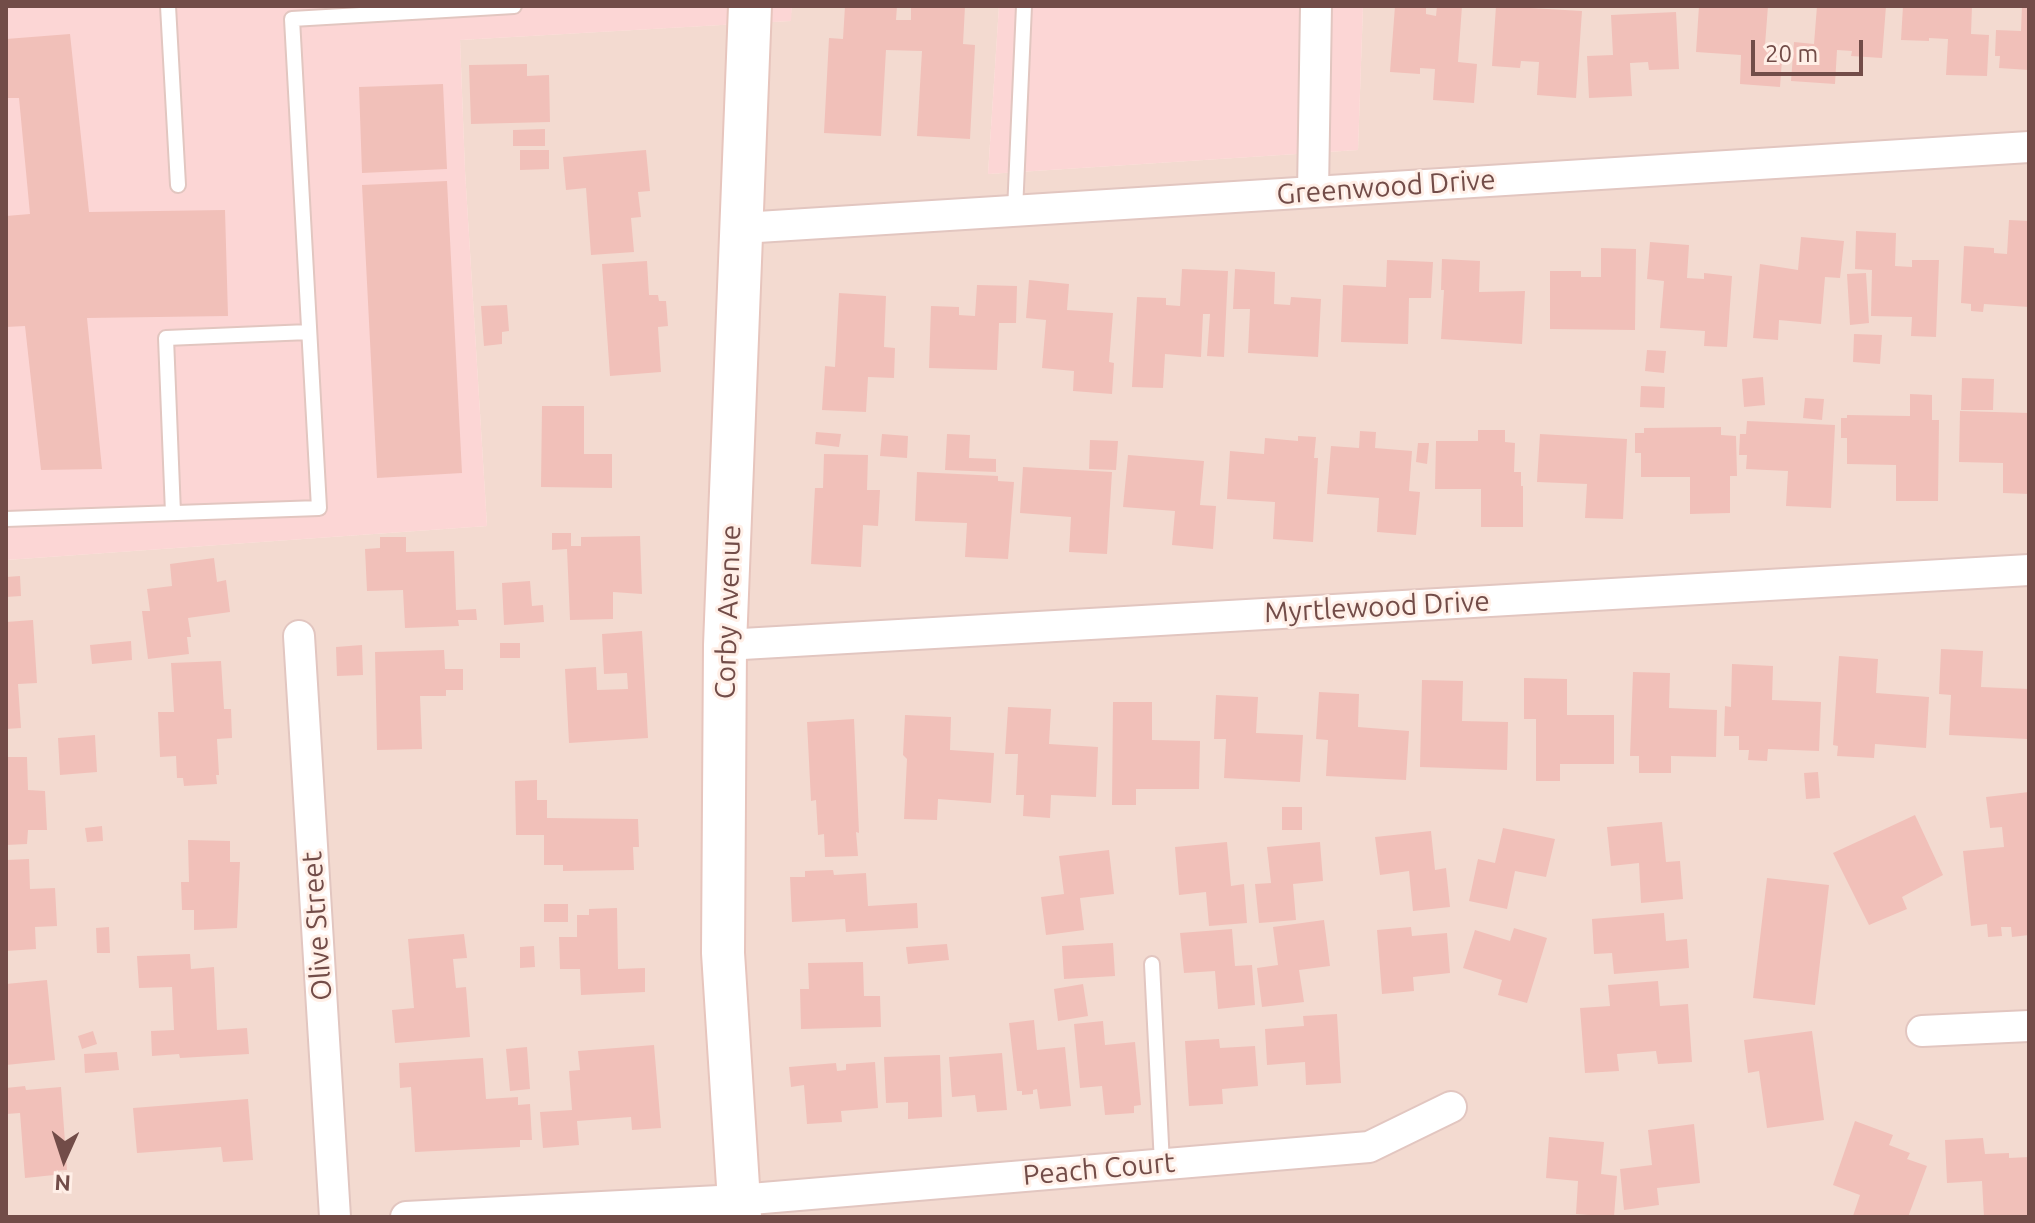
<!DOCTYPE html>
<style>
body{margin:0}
#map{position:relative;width:2035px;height:1223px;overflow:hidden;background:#fceae1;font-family:Ubuntu,sans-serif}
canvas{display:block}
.frame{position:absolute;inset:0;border:8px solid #724c48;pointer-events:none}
.north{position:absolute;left:24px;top:1119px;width:80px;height:80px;-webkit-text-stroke:6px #ffefe7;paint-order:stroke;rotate:183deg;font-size:22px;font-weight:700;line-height:32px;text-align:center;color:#724c48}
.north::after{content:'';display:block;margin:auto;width:28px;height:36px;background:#724c48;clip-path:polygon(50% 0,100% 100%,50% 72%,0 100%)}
.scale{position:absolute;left:1751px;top:40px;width:112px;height:36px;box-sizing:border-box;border:4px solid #724c48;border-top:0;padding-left:10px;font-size:24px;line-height:28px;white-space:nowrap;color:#724c48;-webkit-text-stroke:6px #ffefe7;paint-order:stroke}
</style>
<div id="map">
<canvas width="2035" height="1223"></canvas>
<div class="frame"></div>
<div class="north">N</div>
<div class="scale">20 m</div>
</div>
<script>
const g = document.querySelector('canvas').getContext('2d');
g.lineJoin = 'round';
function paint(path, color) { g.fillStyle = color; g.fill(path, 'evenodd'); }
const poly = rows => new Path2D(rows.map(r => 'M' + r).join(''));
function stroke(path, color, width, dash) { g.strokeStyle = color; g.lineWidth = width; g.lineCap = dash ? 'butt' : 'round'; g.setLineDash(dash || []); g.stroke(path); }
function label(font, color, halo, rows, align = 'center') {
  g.font = font + ' Ubuntu,sans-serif'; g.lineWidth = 6; g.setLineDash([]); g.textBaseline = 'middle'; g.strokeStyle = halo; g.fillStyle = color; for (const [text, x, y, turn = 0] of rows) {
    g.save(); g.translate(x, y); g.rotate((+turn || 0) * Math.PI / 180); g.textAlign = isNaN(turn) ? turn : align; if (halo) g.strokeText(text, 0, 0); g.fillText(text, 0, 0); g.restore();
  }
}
paint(poly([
 [792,6,999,6,988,174,1358,150,1363,6,2029,6,2029,1217,6,1217,6,560,487,526,465,171,460,40,790,21]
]), '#f3dad0');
paint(poly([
 [6,6,792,6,791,21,460,40,465,171,487,526,6,560],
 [999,6,1363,6,1358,150,988,174]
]), '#fcd6d5');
paint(poly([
 [845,6,897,6,896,20,911,20,911,6,965,6,963,44,975,45,970,139,917,136,922,51,886,50,881,136,824,133,829,38,843,39],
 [1395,6,1426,6,1426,14,1436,16,1437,6,1462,6,1458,62,1477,64,1474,103,1433,100,1435,69,1420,68,1420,74,1390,72],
 [1496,6,1582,11,1576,98,1537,95,1539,62,1521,61,1520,68,1492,66],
 [1699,6,1768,6,1765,45,1783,46,1780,87,1740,84,1741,55,1696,52],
 [1817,6,1886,6,1882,58,1851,56,1852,51,1837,50,1835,84,1791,81,1794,42,1814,44],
 [1903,6,1972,6,1971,34,1989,35,1987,76,1946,75,1948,39,1929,38,1929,41,1901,40],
 [2022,6,2029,6,2029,70,1999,68,2000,56,1995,56,1996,30,2021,31],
 [1676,12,1679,69,1649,70,1648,62,1630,63,1632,96,1589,98,1587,56,1613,55,1611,15],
 [70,34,89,212,225,210,228,316,87,318,102,469,41,470,25,326,6,327,6,216,30,214,19,98,6,98,6,39],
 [527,64,527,76,549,75,550,122,471,124,469,65],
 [443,84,447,169,362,173,359,87],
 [545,129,545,146,513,146,513,130],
 [520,150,549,150,549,169,520,170],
 [646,150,650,191,638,192,641,217,631,218,634,252,591,255,586,188,566,190,563,157],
 [447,181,462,473,377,478,362,185],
 [2009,220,2029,221,2029,307,1984,304,1983,312,1971,311,1971,304,1961,303,1964,246,1994,248,1994,253,2007,254],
 [1856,231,1896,233,1895,266,1912,267,1912,260,1939,260,1936,337,1911,336,1912,317,1871,316,1872,270,1855,269],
 [1801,237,1844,241,1840,278,1825,277,1821,324,1779,320,1778,340,1753,338,1760,264,1798,270],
 [1650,242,1689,245,1687,278,1704,279,1704,273,1732,276,1727,347,1704,346,1705,331,1660,328,1664,281,1647,279],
 [1601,248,1636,249,1635,330,1550,329,1550,271,1581,271,1581,277,1601,277],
 [1442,259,1480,261,1479,292,1525,291,1522,344,1441,339,1444,290,1441,290],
 [1387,260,1433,262,1431,298,1409,298,1408,344,1341,342,1343,285,1386,287],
 [647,261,649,295,658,295,659,301,666,301,668,326,658,327,661,372,610,376,602,264],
 [1182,269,1228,271,1224,357,1207,356,1210,314,1203,314,1201,357,1165,354,1163,388,1132,387,1137,297,1166,298,1166,305,1180,306],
 [1235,269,1275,272,1274,304,1290,305,1291,297,1321,299,1318,357,1248,353,1250,309,1233,309],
 [1866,273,1869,323,1850,325,1847,274],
 [1029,280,1069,284,1067,310,1113,313,1109,362,1114,363,1112,394,1073,391,1074,371,1042,368,1046,320,1026,318],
 [977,285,1017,286,1016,323,999,323,997,370,929,368,931,306,959,307,959,315,975,316],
 [839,293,886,296,884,347,895,348,894,378,868,377,866,412,822,410,825,366,835,367],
 [507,305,509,331,502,332,502,344,484,346,481,306],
 [1854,334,1882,335,1880,364,1853,362],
 [1647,350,1666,351,1664,373,1645,371],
 [1763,377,1765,405,1744,407,1742,379],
 [1962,378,1994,379,1993,410,1961,410],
 [1641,386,1665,387,1664,408,1640,407],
 [1910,394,1932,395,1932,420,1939,420,1938,501,1896,501,1896,465,1847,464,1847,438,1841,438,1841,418,1847,418,1847,415,1910,416],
 [1805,398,1824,399,1822,420,1803,418],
 [542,406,584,406,584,454,612,454,612,488,541,487],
 [1960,411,2029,413,2029,494,2003,493,2003,463,1959,462],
 [1747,421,1835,425,1831,508,1786,506,1788,471,1746,469,1747,455,1739,455,1740,434,1746,434],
 [1721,427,1721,435,1736,436,1737,476,1730,476,1730,513,1690,514,1690,477,1641,477,1641,453,1635,453,1635,433,1644,433,1644,428],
 [1478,430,1505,430,1505,442,1515,443,1514,472,1521,472,1521,486,1523,486,1523,527,1481,527,1481,489,1435,489,1436,441,1478,441],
 [1360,431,1376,432,1375,448,1412,451,1409,491,1420,492,1416,535,1377,532,1379,498,1327,494,1331,446,1359,448],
 [816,432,841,434,839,447,815,444],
 [882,434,908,436,907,458,880,456],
 [947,434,970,435,969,458,996,459,996,472,945,470],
 [1540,434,1627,439,1623,519,1585,518,1587,484,1537,482],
 [1298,436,1316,437,1314,458,1318,458,1313,542,1273,539,1275,502,1227,499,1230,451,1264,454,1265,438,1298,441],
 [1090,440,1118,441,1116,470,1089,469],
 [1418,443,1429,443,1427,464,1416,462],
 [824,454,868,455,867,490,880,490,878,526,863,525,861,567,811,564,815,488,823,488],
 [1128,455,1204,461,1200,505,1216,506,1213,549,1172,545,1175,511,1123,507],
 [1023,467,1112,472,1107,554,1069,552,1071,517,1020,513],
 [917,472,998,476,998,481,1014,482,1008,559,965,557,967,523,915,521],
 [552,533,571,533,571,546,581,546,581,537,640,536,642,594,613,592,613,619,570,620,567,549,552,550],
 [380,537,406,537,406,552,454,551,456,610,476,609,477,620,458,620,459,626,405,628,403,590,367,591,365,549,380,548],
 [214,558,217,582,226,580,230,612,188,618,191,637,187,637,189,654,148,659,142,611,150,611,147,589,172,586,170,564],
 [20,576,21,596,6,597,6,577],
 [530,581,532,606,543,605,544,622,504,625,502,583],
 [33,620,37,683,18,684,21,728,6,729,6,622],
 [642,631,648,738,569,743,565,669,596,667,597,690,628,689,627,673,604,674,602,634],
 [131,641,132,660,92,664,90,645],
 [500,643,520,643,520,658,500,658],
 [362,645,363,675,337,676,336,647],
 [1941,649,1983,651,1981,687,2029,689,2027,739,1949,735,1951,695,1939,694],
 [444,650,445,669,463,669,463,690,446,690,446,696,420,696,422,749,377,750,375,652],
 [1839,656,1878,659,1876,693,1929,697,1926,748,1875,744,1874,758,1837,756,1838,746,1833,745],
 [221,661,224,709,231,709,232,738,217,739,219,775,216,775,217,784,184,786,183,778,177,778,176,756,160,757,158,712,174,712,171,663],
 [1732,664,1773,666,1772,700,1821,702,1819,751,1768,749,1767,761,1748,760,1749,750,1739,750,1739,736,1724,736,1725,706,1731,707],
 [1633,672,1670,673,1669,708,1717,710,1716,757,1671,756,1671,773,1639,773,1639,756,1630,756],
 [1524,678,1567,679,1567,715,1614,715,1614,764,1560,764,1560,781,1536,781,1536,719,1524,719],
 [1422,680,1463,681,1462,721,1508,722,1507,770,1420,767],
 [1319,692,1359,694,1358,727,1409,731,1406,780,1326,776,1328,740,1316,739],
 [1216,695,1258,697,1256,733,1303,735,1300,782,1224,778,1226,739,1214,739],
 [1113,702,1152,702,1152,740,1200,741,1199,789,1136,789,1136,805,1112,805],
 [1008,707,1051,709,1049,744,1098,747,1096,797,1051,795,1050,818,1023,816,1024,795,1016,795,1018,754,1005,754],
 [905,715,951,717,950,750,994,753,991,803,938,799,937,820,904,819,907,759,903,755],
 [854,719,859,833,856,832,858,856,825,857,824,834,818,835,816,800,811,801,807,722],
 [95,735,97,772,60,775,58,738],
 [6,757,27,757,28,790,45,791,47,830,28,830,27,844,6,845],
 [1818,772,1820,798,1806,799,1804,773],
 [537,780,537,800,547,800,547,818,638,819,639,847,633,847,634,870,563,871,563,865,544,865,544,835,516,835,515,781],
 [2029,792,2029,826,2027,827,2029,935,2012,937,2011,927,2001,927,2002,936,1988,937,1987,924,1971,926,1963,851,2004,847,2002,827,1990,828,1986,797],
 [1282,807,1302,807,1302,830,1282,830],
 [1915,815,1943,875,1902,897,1907,909,1869,925,1833,853],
 [1662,822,1666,862,1680,861,1683,899,1641,903,1639,863,1611,866,1607,827],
 [102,826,103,841,87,842,85,828],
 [1503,828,1555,839,1546,877,1515,871,1507,909,1469,901,1478,859,1495,863],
 [1431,831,1435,870,1446,868,1450,907,1413,911,1409,871,1380,875,1375,837],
 [188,840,230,841,230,862,240,862,237,928,194,930,194,910,182,910,181,882,189,882],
 [1227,842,1231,886,1244,884,1247,923,1209,926,1206,892,1179,895,1175,847],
 [1320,842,1323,881,1293,884,1296,920,1259,923,1255,884,1271,883,1267,847],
 [1109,850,1114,894,1080,898,1084,930,1046,935,1041,897,1064,894,1059,856],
 [29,859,30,889,55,888,57,926,35,927,36,949,6,951,6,860],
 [833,870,834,875,866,873,868,906,917,903,918,928,846,932,845,919,792,922,790,877,805,877,805,871],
 [1767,878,1829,885,1815,1005,1753,998],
 [544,904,568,904,568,922,544,922],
 [617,908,618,969,645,968,645,992,581,995,580,969,560,969,559,937,577,937,577,915,589,915,589,909],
 [1664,913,1666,941,1687,939,1689,968,1614,974,1612,953,1594,954,1592,919],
 [1324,920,1330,966,1299,970,1304,1002,1262,1007,1257,968,1278,965,1273,927],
 [109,927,110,953,97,953,96,928],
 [1411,927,1412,936,1447,933,1450,973,1413,977,1414,991,1382,994,1377,930],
 [1514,928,1547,938,1527,1003,1498,995,1502,980,1463,968,1475,930,1510,941],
 [1232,929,1235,966,1252,965,1255,1005,1218,1009,1215,971,1184,973,1180,933],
 [464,934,467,958,453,959,456,988,466,987,470,1037,395,1043,392,1010,414,1008,408,939],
 [1113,943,1115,976,1064,979,1062,946],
 [947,944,949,960,908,964,906,947],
 [534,946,535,967,520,968,520,947],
 [190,954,191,969,214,967,217,1030,247,1028,249,1054,180,1058,179,1054,152,1056,151,1031,174,1030,172,987,139,988,137,956],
 [863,962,864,996,880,996,881,1027,801,1029,800,989,809,989,808,963],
 [47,980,55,1060,6,1065,6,984],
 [1658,981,1660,1006,1688,1004,1692,1062,1658,1064,1656,1051,1617,1054,1619,1071,1585,1073,1580,1008,1610,1006,1608,985],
 [1083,984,1088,1016,1058,1021,1054,989],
 [1337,1014,1341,1083,1306,1085,1305,1062,1267,1065,1265,1029,1304,1026,1303,1016],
 [1034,1020,1037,1050,1065,1047,1071,1106,1040,1109,1037,1089,1033,1090,1033,1094,1022,1095,1022,1091,1017,1091,1009,1023],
 [1103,1021,1105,1045,1135,1042,1141,1105,1134,1106,1134,1113,1105,1115,1102,1086,1080,1088,1074,1024],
 [93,1031,97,1044,82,1049,78,1036],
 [1812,1031,1824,1120,1767,1128,1759,1071,1748,1073,1744,1040],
 [1219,1039,1220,1048,1255,1046,1258,1086,1222,1089,1223,1104,1189,1106,1185,1041],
 [654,1045,661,1128,632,1130,631,1117,577,1121,579,1145,543,1148,540,1112,572,1110,569,1071,580,1070,578,1051],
 [527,1047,530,1089,510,1091,506,1049],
 [117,1052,119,1070,85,1073,84,1054],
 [1002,1053,1007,1110,977,1112,975,1095,952,1097,949,1057],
 [940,1055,942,1117,908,1119,908,1102,886,1103,884,1057],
 [483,1058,486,1099,518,1097,518,1105,530,1104,532,1140,520,1140,520,1147,415,1152,411,1087,400,1088,399,1063],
 [875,1062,878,1108,841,1111,842,1122,807,1124,804,1085,791,1087,789,1067,836,1063,837,1071,846,1070,846,1064],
 [25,1086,26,1090,61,1087,67,1170,54,1171,54,1175,25,1178,20,1113,6,1114,6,1088],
 [248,1099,253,1160,223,1162,221,1147,137,1153,133,1108],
 [1855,1121,1893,1135,1889,1145,1910,1153,1907,1159,1927,1166,1908,1217,1853,1216,1860,1195,1833,1185],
 [1694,1124,1700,1183,1657,1188,1659,1205,1624,1210,1620,1169,1652,1165,1648,1130],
 [1549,1137,1604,1142,1601,1174,1617,1176,1614,1217,1576,1214,1578,1181,1546,1178],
 [1983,1138,1985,1154,2009,1153,2009,1158,2029,1157,2029,1217,1984,1217,1982,1181,1947,1183,1945,1140]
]), '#f1c0b9');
const lane = poly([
 [168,6,178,185],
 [1015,211,1024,6],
 [173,513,166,338,309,332],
 [6,519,319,508,292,19,514,6],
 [1152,964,1162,1164]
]);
const street = poly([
 [1313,191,1316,6],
 [742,228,2029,147],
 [299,636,335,1217],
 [725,645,2029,570],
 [1922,1031,2029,1026],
 [406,1217,739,1200,1369,1147,1451,1107]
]);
const secondary = poly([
 [740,1217,723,953,725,645,750,6]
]);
stroke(lane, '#e2c6c0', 18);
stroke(street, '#e2c6c0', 34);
stroke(secondary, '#e7c5bd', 46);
stroke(lane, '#fff', 14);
stroke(street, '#fff', 30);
stroke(secondary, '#fff', 42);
label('28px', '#724c48', '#ffefe7', [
 ["Greenwood Drive",1386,187,-4],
 ["Myrtlewood Drive",1377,607,-3],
 ["Corby Avenue",728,612,-88],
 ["Olive Street",317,926,-94],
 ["Peach Court",1099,1169,-5]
]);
</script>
